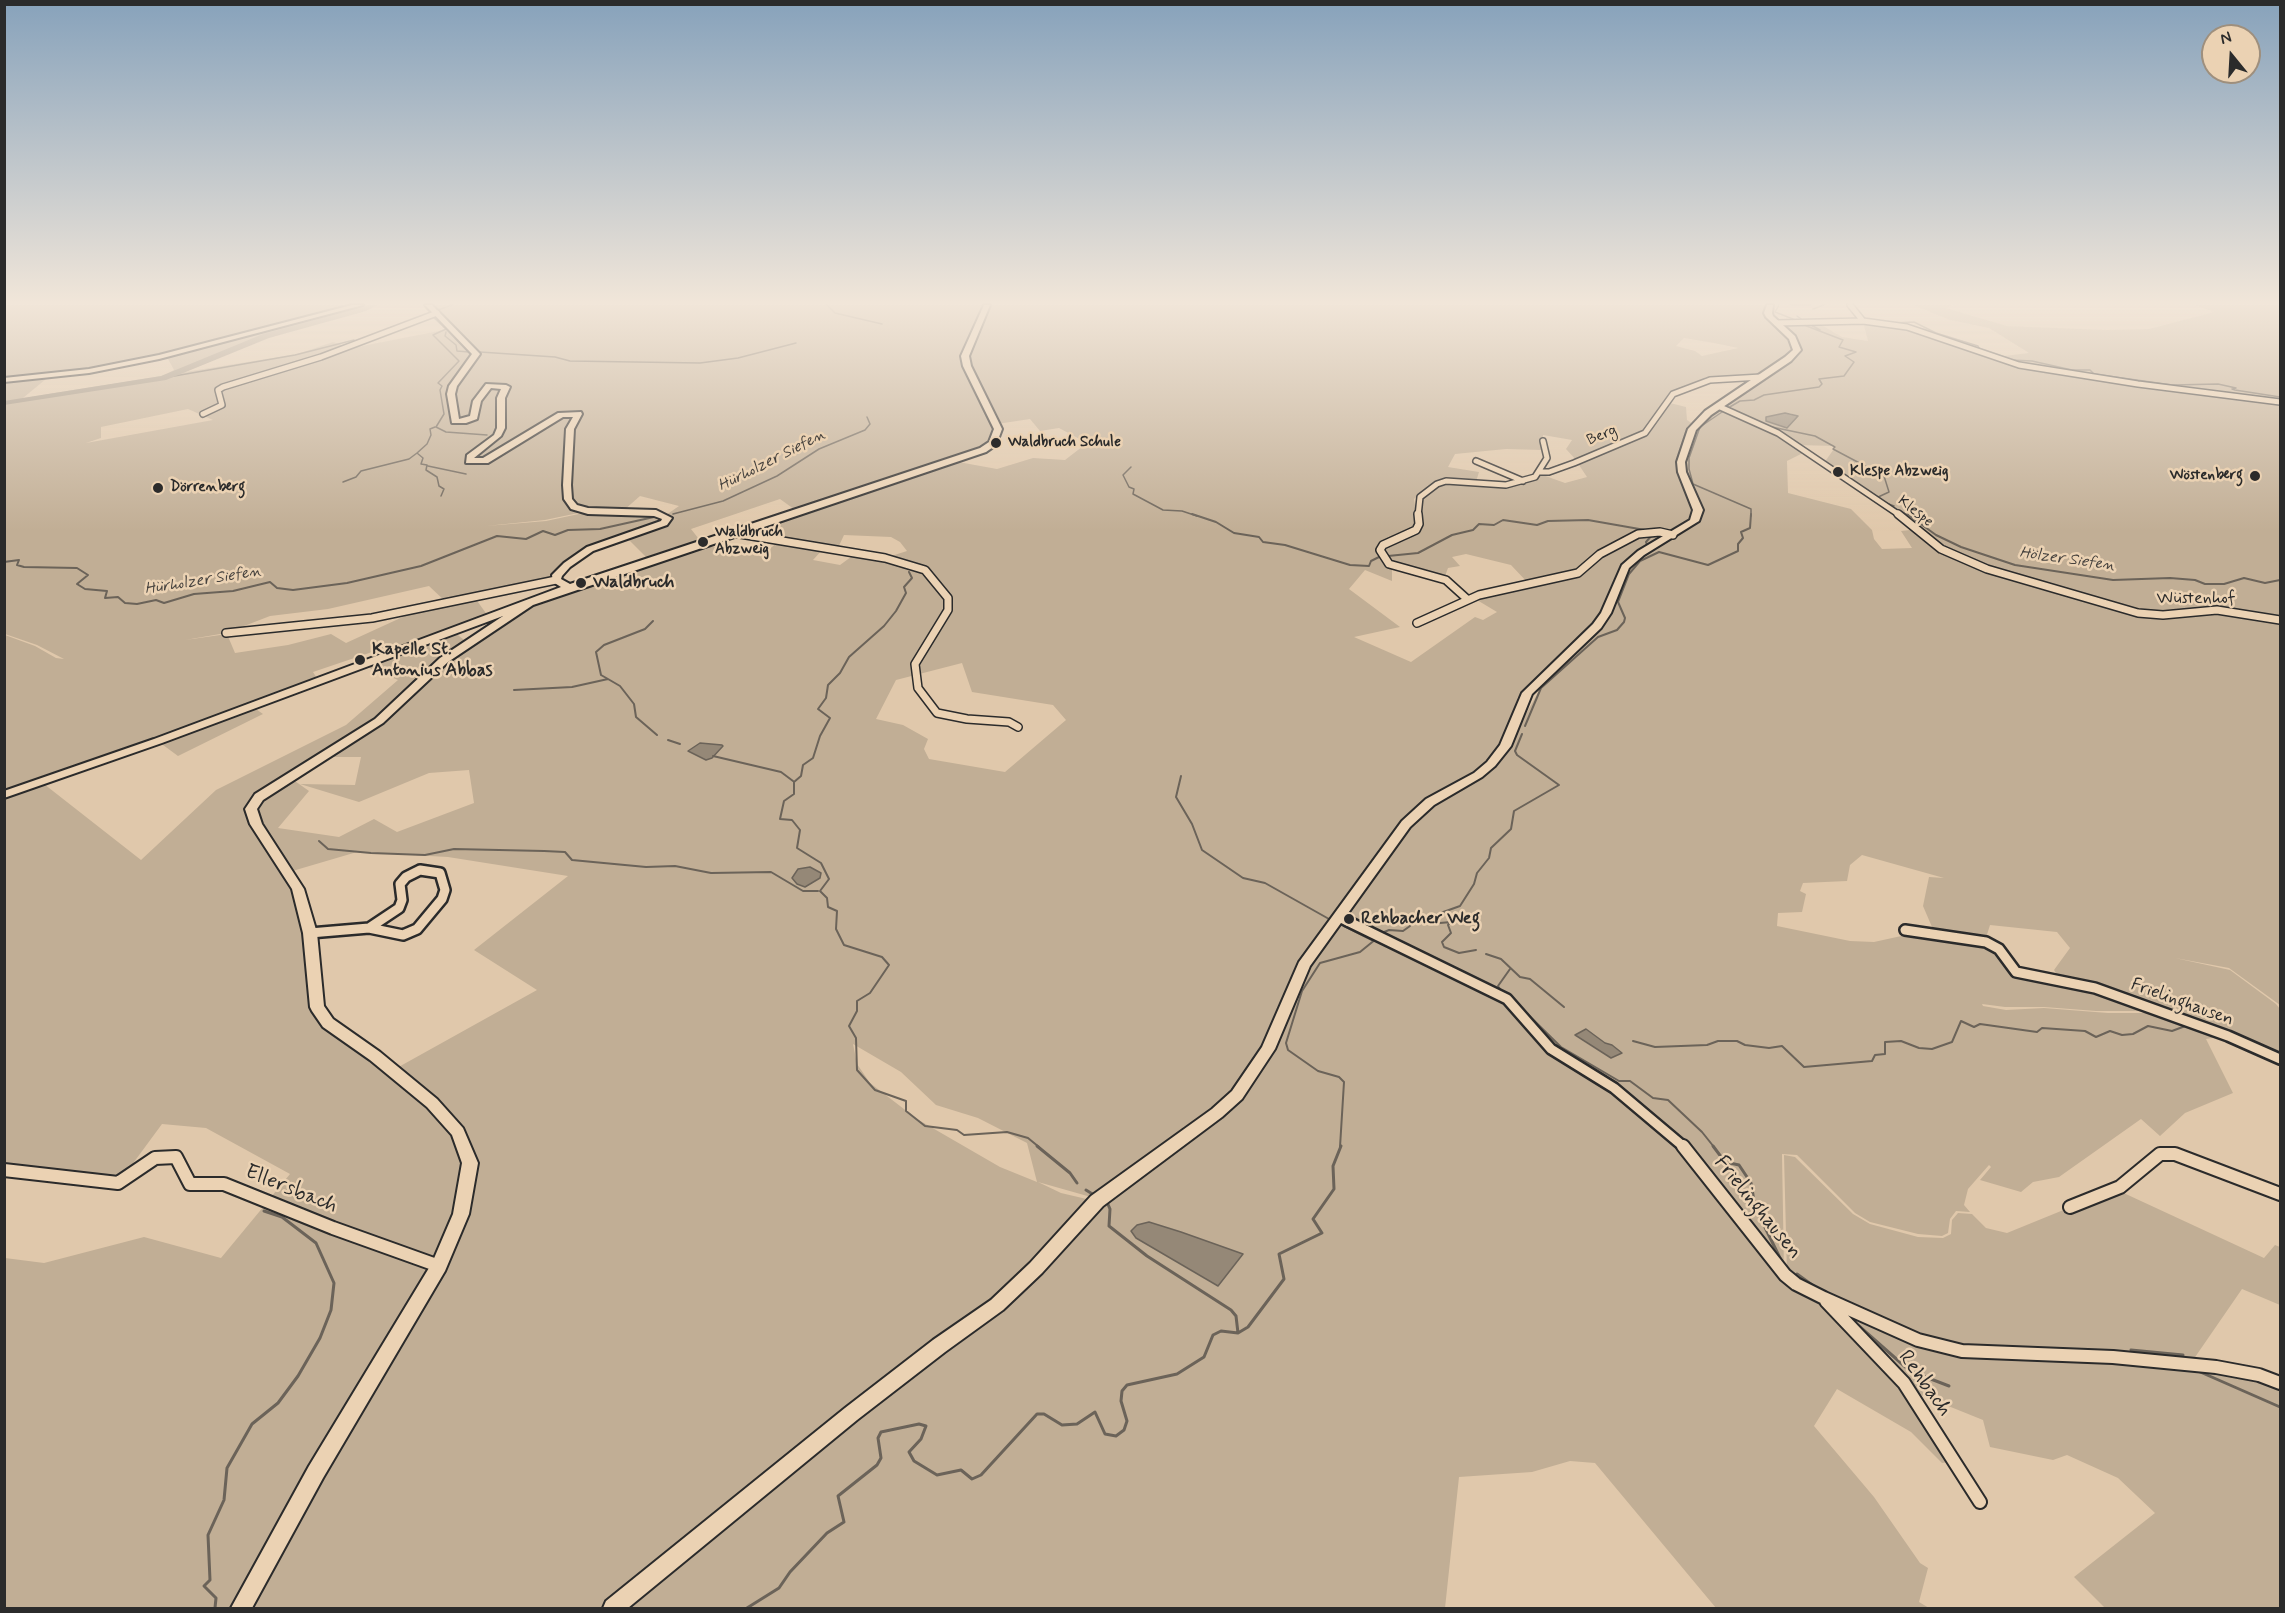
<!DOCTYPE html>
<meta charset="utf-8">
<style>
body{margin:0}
#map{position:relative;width:2285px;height:1613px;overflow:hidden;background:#e0c8ab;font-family:Mynerve,sans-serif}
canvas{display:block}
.frame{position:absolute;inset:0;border:6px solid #2b2b2b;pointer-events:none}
.north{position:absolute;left:2201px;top:24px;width:60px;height:60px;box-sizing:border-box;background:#ebd2b3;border:2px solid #9e8f7d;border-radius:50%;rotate:342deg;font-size:16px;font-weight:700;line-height:24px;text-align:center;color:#2b2b2b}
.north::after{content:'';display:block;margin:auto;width:21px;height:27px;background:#2b2b2b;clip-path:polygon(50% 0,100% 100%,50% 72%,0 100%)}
</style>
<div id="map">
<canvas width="2285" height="1613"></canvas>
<div class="frame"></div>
<div class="north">N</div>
</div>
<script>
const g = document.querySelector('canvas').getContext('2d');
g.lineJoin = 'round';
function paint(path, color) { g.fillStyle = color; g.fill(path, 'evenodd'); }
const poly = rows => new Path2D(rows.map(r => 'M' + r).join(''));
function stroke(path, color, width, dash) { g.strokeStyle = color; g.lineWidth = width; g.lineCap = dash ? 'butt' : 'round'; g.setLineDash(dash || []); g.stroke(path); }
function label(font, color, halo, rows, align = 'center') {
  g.font = font + ' Mynerve,sans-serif'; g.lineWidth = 5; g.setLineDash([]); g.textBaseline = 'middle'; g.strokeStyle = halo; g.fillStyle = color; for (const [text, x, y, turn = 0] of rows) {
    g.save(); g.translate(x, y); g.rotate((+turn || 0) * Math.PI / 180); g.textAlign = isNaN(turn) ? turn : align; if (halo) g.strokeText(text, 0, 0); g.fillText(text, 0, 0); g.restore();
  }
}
paint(poly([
 [4,305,357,305,162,355,90,370,5,379],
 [365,305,378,305,359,313,269,337,185,372,297,354,333,342,352,348,449,329,469,348,475,348,431,305,986,305,964,356,997,429,997,435,981,450,798,512,780,499,691,529,702,543,650,561,627,538,664,524,666,515,679,506,640,496,623,511,588,511,545,520,486,526,546,521,588,512,664,516,663,523,590,548,555,580,446,602,429,586,328,609,270,616,226,633,185,640,227,634,235,653,288,645,331,634,346,643,407,615,439,605,475,598,488,616,380,656,372,652,313,672,318,680,5,794,5,635,35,646,56,658,64,659,37,645,5,634,5,381,126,366],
 [168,359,174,370,162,376,23,398,46,379],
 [188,409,213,420,86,443,101,438,101,427],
 [988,305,1768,305,1765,313,1790,337,1795,346,1792,354,1760,376,1705,377,1704,383,1672,393,1662,405,1657,416,1645,431,1656,421,1666,402,1686,407,1687,420,1693,424,1679,455,1680,472,1696,512,1690,521,1673,533,1641,532,1597,554,1602,556,1637,535,1659,534,1664,537,1631,557,1636,560,1696,523,1701,513,1700,503,1685,471,1685,456,1699,423,1722,408,1761,424,1805,452,1787,461,1788,493,1851,509,1872,530,1874,539,1882,549,1912,548,1901,531,1919,529,1824,463,1836,446,1796,445,1763,424,1723,407,1796,355,1799,346,1780,326,1818,323,1842,337,1868,341,1863,322,1920,330,1924,328,2004,356,2029,353,1989,328,1950,320,1913,305,1953,305,1946,308,2007,326,2107,330,2149,329,2214,312,2195,305,2280,305,2280,620,2250,615,2280,621,2280,1005,2229,968,2175,958,2230,970,2276,1004,2280,1009,2280,1058,2162,1011,2094,987,2060,980,2054,970,2070,948,2057,932,1990,925,1985,941,1935,934,1923,906,1929,877,1944,878,1862,855,1850,865,1847,881,1803,883,1800,891,1806,894,1802,912,1778,913,1777,926,1850,941,1874,942,1915,933,1985,944,1998,950,2009,967,2021,974,2094,991,2158,1011,2096,1011,2044,1007,2005,1007,1982,1004,1983,1006,2006,1010,2044,1008,2108,1013,2163,1013,2223,1036,2206,1039,2233,1093,2185,1113,2160,1136,2141,1119,2059,1177,2033,1182,2021,1192,1980,1180,1991,1167,1989,1165,1968,1189,1964,1205,1970,1212,1956,1211,1950,1219,1948,1233,1942,1236,1918,1234,1870,1222,1855,1213,1797,1155,1782,1154,1784,1272,1680,1139,1617,1087,1553,1048,1517,1002,1345,917,1412,824,1435,804,1481,776,1501,758,1539,691,1518,697,1506,735,1495,757,1476,774,1426,800,1402,821,1301,964,1287,991,1262,1054,1247,1080,1214,1112,1098,1199,1038,1182,1061,1193,1095,1201,1035,1267,995,1304,929,1348,632,1585,642,1590,941,1346,1000,1306,1038,1268,1100,1202,1223,1113,1253,1083,1276,1040,1303,975,1337,925,1344,924,1455,975,1510,1004,1549,1050,1613,1090,1676,1140,1699,1174,1775,1267,1795,1286,1822,1300,1902,1383,1949,1462,1942,1463,1911,1432,1837,1389,1814,1426,1874,1497,1920,1563,1928,1568,1919,1602,1929,1608,1716,1608,1595,1463,1570,1461,1532,1472,1459,1477,1445,1608,617,1608,629,1588,608,1608,244,1608,320,1471,442,1267,462,1215,472,1163,460,1132,434,1103,395,1069,537,990,474,950,568,876,448,857,357,852,289,872,258,823,254,808,262,797,292,779,309,791,278,828,339,837,374,819,397,832,474,803,469,770,429,773,359,802,300,784,355,785,361,757,326,757,380,722,445,661,531,603,705,545,761,556,778,542,823,549,813,560,840,565,855,554,885,558,907,551,900,542,891,537,844,535,837,550,737,533,953,461,997,469,998,480,997,469,1033,458,1065,460,1087,443,1059,428,1040,431,1030,419,997,424,968,366,966,356],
 [1684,338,1714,343,1738,348,1702,356,1695,351,1676,346],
 [1789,413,1798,416,1787,428,1766,421,1766,417],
 [1543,435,1572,440,1566,449,1577,461,1615,445,1627,441,1577,462,1587,477,1565,483,1540,474,1512,485,1475,485,1479,472,1448,467,1455,454,1506,449,1542,450],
 [1446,480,1463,483,1441,483,1422,495,1418,507,1421,524,1418,530,1385,547,1383,553,1387,560,1406,569,1444,579,1448,568,1460,566,1452,557,1466,554,1511,565,1528,583,1557,577,1472,597,1497,612,1483,620,1475,617,1411,662,1354,637,1400,627,1349,589,1365,570,1392,581,1392,569,1397,567,1380,556,1382,545,1415,529,1418,524,1414,499,1420,493],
 [962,663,972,692,1053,705,1066,720,1005,772,929,759,924,749,928,739,903,725,876,719,896,680],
 [1586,1030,1605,1043,1612,1045,1621,1053,1611,1058,1575,1036],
 [853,1044,901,1072,936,1105,978,1118,1027,1143,1037,1182,1000,1167,917,1119,870,1083,857,1064],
 [1149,1222,1181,1232,1243,1255,1217,1286,1136,1238,1131,1231,1137,1225],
 [454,632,468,643,378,721,249,809,296,890,307,933,314,1008,456,1133,468,1163,458,1214,437,1262,267,1202,290,1174,206,1128,162,1124,120,1181,5,1169,4,798,44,784,141,860,216,790,346,725,398,680,365,666],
 [253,707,263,714,178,756,159,742],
 [1784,1155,1795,1157,1853,1214,1870,1224,1918,1237,1943,1238,1951,1234,1952,1220,1958,1213,1972,1214,1986,1228,2007,1233,2115,1189,2264,1258,2275,1245,2280,1247,2280,1305,2242,1289,2191,1363,1961,1349,1918,1338,1787,1274],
 [264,1206,435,1267,313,1471,237,1608,5,1608,5,1258,44,1263,144,1237,221,1258],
 [1835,1304,1917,1342,2215,1368,2280,1386,2280,1608,2105,1608,2074,1577,2155,1513,2118,1478,2067,1455,2053,1460,1990,1447,1983,1420,1916,1393]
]), '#c1ae95');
const water = poly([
 [1785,413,1798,416,1787,428,1766,421,1766,417,1785,413],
 [700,743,722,745,723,746,712,758,706,760,688,751,700,743],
 [810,867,821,873,820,878,805,887,797,884,792,878,798,869,810,867],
 [1586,1029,1605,1043,1612,1045,1622,1053,1611,1058,1575,1035,1586,1029],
 [1149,1222,1181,1232,1243,1254,1218,1286,1136,1238,1131,1231,1137,1225,1149,1222]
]);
paint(water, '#958877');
stroke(water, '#6b6359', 1.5);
stroke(poly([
 [827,305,835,313,882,324],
 [1779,305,1775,312,1798,321],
 [1791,305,1811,305],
 [1813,309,1824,305],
 [438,310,452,305],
 [1797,316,1804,321],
 [433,317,446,329,433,335,459,361,438,383,442,386,440,390,444,414,436,427,446,432,487,435],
 [1891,323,1914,322,1936,333,1978,346,1980,350],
 [1814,324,1811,325,1820,330],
 [446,332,445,336,456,345,457,351,469,352],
 [480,352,555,357,570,361,700,363,738,358,796,343],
 [2011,360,2032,361,2072,370,2090,370,2094,374,2172,385,2218,384,2236,388,2232,389,2235,390,2280,397],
 [163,378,295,355,354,340],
 [1728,408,1740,401,1754,400,1764,395,1819,387,1822,384,1819,379,1844,376,1854,362,1845,356,1856,352,1839,347,1843,340,1804,325],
 [1725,410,1700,427,1689,458,1689,469,1693,484,1751,509,1751,516],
 [435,427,430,429,431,435,427,444,417,453,423,458,421,464,427,465,426,470,437,477,439,486,444,489,441,496],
 [1772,427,1815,436,1835,447,1833,449,1884,476,1889,492,1876,498],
 [428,466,466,474],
 [1131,467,1123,475,1129,487,1134,489,1133,494,1163,510,1182,511,1197,516],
 [343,482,356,477,361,471,409,459,417,453],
 [1886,503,1894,506],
 [1898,510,1910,516],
 [673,514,723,501,777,476,819,449,865,430,870,424,867,417]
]), '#6b6359', 1.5);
stroke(poly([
 [1192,514,1216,522,1234,533,1259,537,1263,542,1285,545,1350,565,1369,566,1371,561,1379,557],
 [1907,514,1936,535,1961,547,2015,565,2113,580,2170,578,2195,580,2205,584,2224,584,2244,578,2265,583,2280,580],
 [1647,545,1646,542,1653,534],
 [1388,556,1418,553,1452,535,1473,530,1479,524,1494,525,1503,520,1537,525,1548,521,1588,520,1645,530],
 [4,562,19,560,17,565,24,567,77,568,88,575,77,584,85,589,107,591,105,598,118,597,125,603,137,604,156,600,164,603,194,594,233,591,270,582,277,588,293,590,347,583,421,566,497,536,526,539,543,531,555,535,568,530,600,529,654,517],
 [909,572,912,578,904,587,906,593,896,611,884,626,849,657,840,673,828,685,826,698,818,709,830,718,820,736,813,758,803,765,801,776,794,782,794,794,784,801,780,819,792,820,800,830,797,848,821,863,829,879,820,891,827,898,828,907,837,911,836,929,844,945,882,957,889,965,870,993,857,1001,857,1011,849,1026,856,1038,857,1070,875,1090,906,1101,906,1111,925,1126,957,1130,964,1135,1007,1132,1028,1138,1039,1147],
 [608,679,601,675,596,652,604,645,645,629,653,621],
 [514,690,572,687,608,679,620,686,634,704,636,717,657,735],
 [1525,726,1541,688,1598,637,1617,630,1624,622,1625,618,1618,602,1629,574,1640,561,1659,552,1708,565,1738,551,1738,544,1743,538,1741,532,1750,528,1751,514],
 [668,740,680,744],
 [713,756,781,772,793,781],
 [1181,776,1176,797,1192,824,1202,850,1243,878,1265,883,1329,919],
 [319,841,328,849,371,853,425,855,454,849,544,851,565,852,572,860,646,867,675,866,711,873,771,872,803,891,818,891],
 [1421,920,1429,924,1451,922,1448,925,1451,933,1442,942,1444,947,1459,953,1476,950],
 [1344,926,1374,941],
 [1382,933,1389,930,1403,931,1410,926,1412,920,1421,920,1460,906,1474,884,1477,873,1489,858,1491,848,1511,829,1514,811,1559,785,1517,755,1515,751,1522,734],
 [1486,954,1501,959,1520,977,1530,979,1564,1007],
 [1502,992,1498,986,1510,969],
 [1509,996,1561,1047,1619,1081,1630,1081,1653,1098,1668,1100,1702,1132,1714,1147],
 [1633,1041,1655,1047,1707,1045,1718,1041,1737,1041,1745,1045,1769,1048,1782,1046,1804,1067,1872,1061,1875,1055,1885,1054,1885,1042,1901,1041,1919,1048,1932,1049,1952,1042,1961,1021,1974,1027,1980,1024,2037,1032,2042,1028,2085,1031,2096,1037,2110,1031,2122,1035,2133,1034,2148,1026,2172,1031,2188,1025],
 [1340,1147,1344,1082,1339,1077,1318,1071,1288,1050,1286,1043,1302,991,1320,963,1360,952,1376,939]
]), '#6b6359', 2);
stroke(poly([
 [1037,1146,1070,1173,1077,1183],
 [1713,1146,1725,1162,1739,1165,1751,1183,1755,1207,1781,1260],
 [1086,1190,1094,1195],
 [1107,1202,1110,1209,1109,1226,1147,1256,1231,1310,1236,1316,1238,1333],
 [1797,1274,1815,1287],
 [1851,1319,1910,1371,1949,1386],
 [2131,1350,2183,1355],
 [2198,1371,2280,1407],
 [215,1608,216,1598,204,1586,210,1580,208,1535,224,1500,227,1468,252,1424,278,1403,298,1376,320,1338,331,1310,334,1283,316,1243,282,1217,264,1211],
 [747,1608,779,1588,790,1572,827,1533,844,1522,838,1496,877,1465,881,1458,878,1438,881,1432,919,1424,926,1426,921,1439,909,1452,914,1461,937,1475,961,1470,972,1479,981,1475,1037,1414,1044,1414,1062,1425,1077,1424,1095,1412,1105,1434,1116,1436,1124,1430,1127,1421,1121,1401,1122,1391,1127,1385,1177,1374,1204,1357,1213,1335,1221,1331,1238,1333,1248,1327,1284,1279,1279,1254,1322,1233,1313,1219,1334,1189,1333,1166,1341,1146]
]), '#6b6359', 3);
paint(poly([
 [370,305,378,305,366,311,269,338,166,380,4,405,4,401,161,376,263,334,370,305]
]), '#958877');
const streetFar3 = poly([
 [1850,305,1863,321],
 [1776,323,1863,321,1907,327,2019,365,2138,384,2280,402],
 [1718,406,1778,433,1901,516],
 [203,414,222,405,218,390,223,387,321,357,437,313],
 [1476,461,1523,481],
 [1540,472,1549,472,1574,463,1645,433,1673,394,1710,380,1761,377],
 [1418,516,1420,497,1437,484,1446,481,1506,485,1535,477,1547,458,1543,441]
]);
const streetFar2 = poly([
 [1418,514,1419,524,1416,530,1383,545,1380,550,1389,564,1446,580,1467,599],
 [1898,514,1941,549,1987,569,2138,613,2163,615,2217,610,2280,620],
 [734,533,885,558,925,570,948,598,948,610,915,664,918,688,937,713,967,719,1009,722,1018,727],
 [1417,623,1479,595,1578,573,1600,554,1638,534,1660,532,1673,535],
 [226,633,372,618,556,580]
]);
const streetFar1 = poly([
 [420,870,440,873,445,890,442,899,417,929,403,935,369,928,399,908,402,900,400,884,406,877,420,870],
 [1339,917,1507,999,1551,1049,1614,1088,1684,1147],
 [1905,930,1986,942,1999,949,2016,972,2095,988,2228,1036,2280,1059],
 [310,933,369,928]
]);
const street = poly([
 [1683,1146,1785,1275,1796,1284,1824,1298,1918,1340,1962,1351,2113,1357,2216,1367,2259,1375,2280,1383],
 [4,1170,118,1183,155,1158,176,1157,190,1184,224,1184,333,1228,439,1266],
 [2070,1207,2120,1187,2160,1154,2175,1154,2280,1194],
 [1826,1301,1904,1383,1980,1502]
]);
const secondary = poly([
 [352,305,363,305,159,359,89,373,4,382,4,378,89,369,159,355,352,305],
 [425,305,432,305,480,354,457,386,455,394,459,419,470,416,473,401,486,384,506,385,510,387,505,398,505,428,501,436,474,458,483,458,558,413,581,412,582,414,574,429,571,485,572,499,577,505,588,508,656,510,672,518,667,525,593,551,570,567,562,576,561,579,570,584,980,448,989,442,994,429,963,366,961,356,984,305,990,305,969,356,971,366,1002,429,996,445,986,452,533,605,448,662,383,723,263,800,257,809,262,824,304,889,317,933,324,1006,333,1019,380,1052,437,1099,463,1128,478,1163,469,1214,445,1271,323,1478,252,1608,231,1608,309,1466,432,1263,453,1214,462,1163,452,1135,427,1107,370,1060,323,1027,312,1011,310,1007,303,933,292,889,250,824,245,809,255,794,375,719,440,658,503,616,162,743,4,798,4,791,154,739,561,587,553,582,552,575,564,563,587,547,661,521,662,519,654,516,588,514,571,509,564,499,563,485,566,429,573,417,563,417,488,463,466,463,467,455,494,435,497,428,497,398,501,389,491,388,481,401,477,419,466,423,452,423,447,394,449,386,472,354,425,305],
 [1767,305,1773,305,1772,313,1773,316,1795,336,1801,350,1791,361,1711,415,1696,430,1685,462,1686,472,1703,510,1699,521,1644,555,1629,568,1611,613,1601,628,1532,694,1511,746,1495,766,1482,777,1434,805,1410,827,1310,966,1275,1049,1242,1099,1222,1117,1103,1206,1042,1273,1003,1310,945,1352,857,1420,628,1608,603,1608,606,1601,845,1408,933,1340,991,1300,1030,1263,1091,1196,1212,1109,1232,1091,1262,1047,1299,962,1402,821,1426,799,1474,773,1487,762,1500,745,1522,693,1593,624,1601,613,1622,565,1638,551,1690,520,1693,510,1678,472,1677,462,1688,429,1705,411,1785,357,1793,350,1789,339,1766,317,1764,313,1767,305]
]);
stroke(streetFar3, '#2b2b2b', 8);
stroke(streetFar2, '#2b2b2b', 10);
stroke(streetFar1, '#2b2b2b', 14);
stroke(street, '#2b2b2b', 16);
stroke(secondary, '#2b2b2b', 4);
stroke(streetFar3, '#ebd2b3', 5);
stroke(streetFar2, '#ebd2b3', 7);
stroke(streetFar1, '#ebd2b3', 9);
stroke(street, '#ebd2b3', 12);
paint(secondary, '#ebd2b3');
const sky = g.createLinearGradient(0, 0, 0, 531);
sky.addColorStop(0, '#87a2bb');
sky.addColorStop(0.57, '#f1e6d9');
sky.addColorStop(1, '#f1e6d900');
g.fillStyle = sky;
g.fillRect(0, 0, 2285, 531);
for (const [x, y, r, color] of [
 [996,443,6,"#2b2b2b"],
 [1838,472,6,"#2b2b2b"],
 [2255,476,6,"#2b2b2b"],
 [158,488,6,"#2b2b2b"],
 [703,542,6,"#2b2b2b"],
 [581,583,6,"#2b2b2b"],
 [360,660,6,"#2b2b2b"],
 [1349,919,6,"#2b2b2b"]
]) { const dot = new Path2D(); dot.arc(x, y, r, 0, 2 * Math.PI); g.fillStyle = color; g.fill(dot); stroke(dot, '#ebd2b3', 2); }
label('15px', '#2b2b2b', '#ebd2b3', [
 ["Berg",1602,436,-22],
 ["Klespe",1915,512,38]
]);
label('bold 15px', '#2b2b2b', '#ebd2b3', [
 ["Waldbruch Schule",1008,443],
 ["Klespe Abzweig",1850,472],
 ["Wöstenberg",2243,476,"right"],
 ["Dörrenberg",170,488],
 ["Waldbruch",715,533],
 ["Abzweig",715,550]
], 'left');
label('italic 16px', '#46423e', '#ebd2b3', [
 ["Hürholzer Siefen",772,461,-27],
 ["Hölzer Siefen",2067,560,8],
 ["Hürholzer Siefen",203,581,-9]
]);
label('bold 18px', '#2b2b2b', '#ebd2b3', [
 ["Waldbruch",593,583],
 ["Kapelle St.",372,650],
 ["Antonius Abbas",372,671],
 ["Rehbacher Weg",1361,919]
], 'left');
label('18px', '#2b2b2b', '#ebd2b3', [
 ["Wüstenhof",2196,599],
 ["Frielinghausen",2182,1003,20]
]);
label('21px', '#2b2b2b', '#ebd2b3', [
 ["Ellersbach",291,1190,22],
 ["Frielinghausen",1757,1208,51],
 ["Rehbach",1924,1384,54]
]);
</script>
